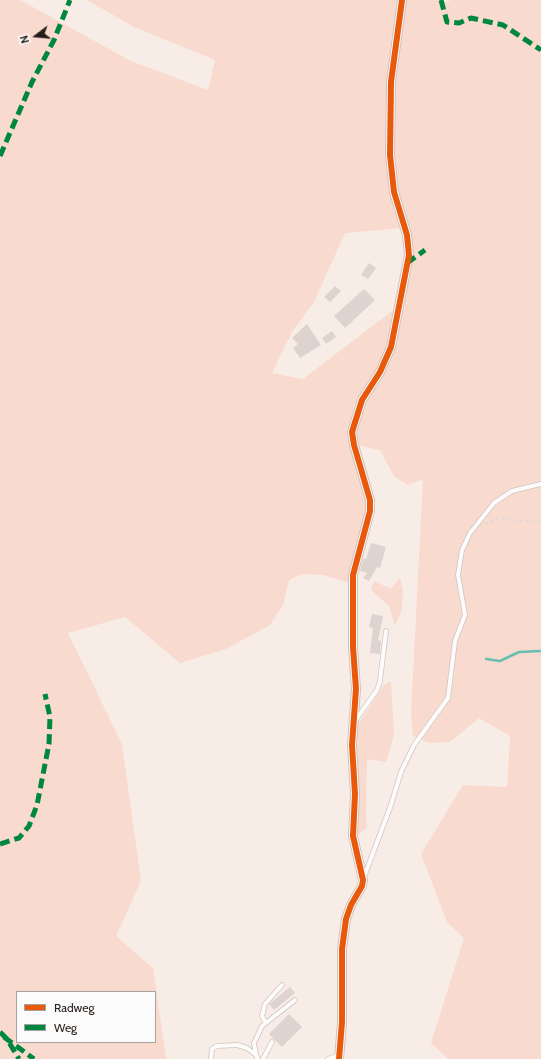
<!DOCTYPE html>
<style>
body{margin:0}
#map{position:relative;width:541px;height:1059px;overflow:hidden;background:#f8ece6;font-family:Cabin,sans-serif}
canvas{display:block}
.legend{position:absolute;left:16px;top:991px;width:140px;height:52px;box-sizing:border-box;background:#fbfbfb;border:1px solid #a6a2a0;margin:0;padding:5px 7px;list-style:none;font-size:12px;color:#261c18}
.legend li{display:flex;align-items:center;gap:8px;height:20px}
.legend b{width:20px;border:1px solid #a6a2a0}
.north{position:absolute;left:16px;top:16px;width:40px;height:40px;-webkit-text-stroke:3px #fbfbfb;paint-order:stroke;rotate:254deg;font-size:11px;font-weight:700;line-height:16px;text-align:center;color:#261c18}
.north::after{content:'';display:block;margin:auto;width:14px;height:18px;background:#261c18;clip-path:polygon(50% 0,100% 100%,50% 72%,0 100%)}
</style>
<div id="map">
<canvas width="541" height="1059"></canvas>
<ul class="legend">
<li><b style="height:5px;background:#e8590c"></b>Radweg</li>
<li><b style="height:5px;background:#00873e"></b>Weg</li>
</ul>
<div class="north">N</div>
</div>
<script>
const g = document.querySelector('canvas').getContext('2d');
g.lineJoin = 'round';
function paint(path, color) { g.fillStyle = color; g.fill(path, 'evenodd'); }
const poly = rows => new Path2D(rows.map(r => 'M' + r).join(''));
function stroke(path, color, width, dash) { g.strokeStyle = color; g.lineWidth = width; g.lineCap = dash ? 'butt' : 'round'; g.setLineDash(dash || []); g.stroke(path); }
paint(poly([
 [0,0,20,0,131,61,208,90,215,60,134,27,87,0,399,0,386,103,388,167,401,228,345,233,314,302,292,332,272,373,303,379,396,308,387,351,350,439,367,505,367,515,349,583,324,575,302,574,289,580,283,605,270,625,226,649,180,663,125,617,68,633,122,744,141,881,116,936,153,968,166,1059,0,1059],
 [17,992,155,992,155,1042,17,1042],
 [404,0,443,0,444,2,452,0,541,0,541,1059,448,1059,431,1043,464,938,447,922,421,854,463,785,507,787,510,736,479,718,450,742,429,743,413,736,411,713,423,479,408,485,394,476,380,450,356,445,355,438,359,414,381,374,410,261,393,176,392,96],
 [400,577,403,591,402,609,395,626,389,606,371,590,374,581,391,589],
 [391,681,394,735,386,762,367,759,366,817,367,827,356,837,355,747,357,726,384,685]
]), '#f9dace');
stroke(poly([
 [486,659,500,661,519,652,541,651]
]), '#69bdb1', 2.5);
paint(poly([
 [369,263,376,268,368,279,361,275],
 [335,286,341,291,330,302,324,297],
 [364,289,375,300,345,328,334,316],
 [307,324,321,345,300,358,293,348,298,344,292,338],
 [332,331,336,337,326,344,322,338],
 [371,543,386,547,380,568,377,567,369,581,363,578,367,573,360,571,363,559,366,559],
 [372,614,383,616,378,640,381,641,380,654,370,653,373,628,369,627],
 [290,987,295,993,274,1010,269,1004],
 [289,1014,302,1027,282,1047,269,1034]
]), '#ded3ce');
const lane = poly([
 [355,721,377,690,380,681,386,631],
 [364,877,391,805,401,772,414,745,448,698,455,641,465,615,458,575,462,550,470,533,494,503,512,491,541,484],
 [266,1023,262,1016,265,1004,282,985],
 [256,1055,254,1043,262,1026,295,1000],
 [211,1059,212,1049,217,1046,237,1045,247,1048,256,1055,258,1059],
 [263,1059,272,1042],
 [328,1059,340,1055]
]);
const street = poly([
 [339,1059,342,1022,342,949,346,919,351,905,362,886,363,880,353,836,355,794,352,745,356,689,353,647,353,575,370,511,370,500,354,445,352,432,362,400,380,372,391,347,409,255,407,235,394,192,390,155,391,82,402,0]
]);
stroke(lane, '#cfc4c0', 5.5);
stroke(street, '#cfc4c0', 10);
stroke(poly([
 [485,524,500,518,519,521,541,521]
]), '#ddd8d7', 1.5, [3, 3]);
stroke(lane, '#fefcfb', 4);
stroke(street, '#fefcfb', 8);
stroke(poly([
 [441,0,447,22,459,23,471,18,503,25,541,50],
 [0,156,32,82,54,40,70,0],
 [407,263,425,250],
 [0,844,19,838,29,826,37,805,49,744,50,717,45,694],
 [0,1032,7,1039,19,1059],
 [4,1037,34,1059]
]), '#00873e', 5, [10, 5]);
stroke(poly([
 [339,1059,342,1022,342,949,346,919,351,905,362,886,363,880,353,836,355,794,352,745,356,689,353,647,353,575,370,511,370,500,354,445,352,432,362,400,380,372,391,347,409,255,407,235,394,192,390,155,391,82,402,0]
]), '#e8590c', 6);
</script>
